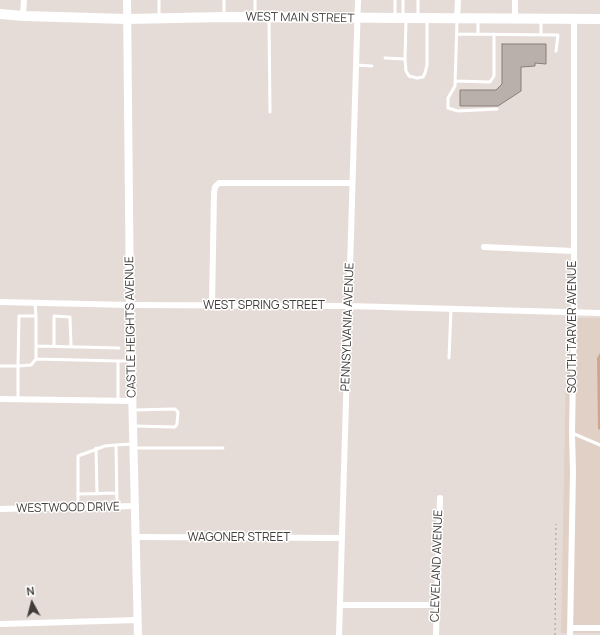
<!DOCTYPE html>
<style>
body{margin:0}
#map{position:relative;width:600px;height:635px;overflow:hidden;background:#e6dcd7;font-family:Manrope,sans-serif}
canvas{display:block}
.north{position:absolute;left:12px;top:583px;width:40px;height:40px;-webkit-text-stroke:3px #fff;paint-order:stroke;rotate:353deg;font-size:11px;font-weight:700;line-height:16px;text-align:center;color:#403c3a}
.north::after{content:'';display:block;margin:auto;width:14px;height:18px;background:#403c3a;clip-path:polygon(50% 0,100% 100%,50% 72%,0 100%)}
</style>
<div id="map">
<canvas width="600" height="635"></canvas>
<div class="north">N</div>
</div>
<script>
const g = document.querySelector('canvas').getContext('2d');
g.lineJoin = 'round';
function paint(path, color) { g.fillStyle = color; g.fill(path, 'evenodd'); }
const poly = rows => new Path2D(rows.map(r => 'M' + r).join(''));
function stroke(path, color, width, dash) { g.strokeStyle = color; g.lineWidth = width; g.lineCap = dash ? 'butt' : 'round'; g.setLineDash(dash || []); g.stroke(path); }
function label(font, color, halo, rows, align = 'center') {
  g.font = font + ' Manrope,sans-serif'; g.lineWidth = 3; g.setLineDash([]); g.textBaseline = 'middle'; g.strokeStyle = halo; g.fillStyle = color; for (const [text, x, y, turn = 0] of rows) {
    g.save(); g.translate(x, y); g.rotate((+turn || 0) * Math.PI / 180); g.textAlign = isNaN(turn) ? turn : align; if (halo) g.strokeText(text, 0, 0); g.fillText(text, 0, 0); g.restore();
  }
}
paint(poly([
 [567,318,600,318,600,633,561,633]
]), '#e1d0c6');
paint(poly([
 [600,353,600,430,598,429,597,358]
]), '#d0a58c');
const building = poly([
 [502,44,546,44,546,64,535,63,535,66,521,67,521,91,498,106,460,106,460,90,496,90,502,84,502,44]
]);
paint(building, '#bab0ab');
stroke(building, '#877e79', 1);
stroke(poly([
 [555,635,556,524]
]), '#a19a96', 1, [2, 3]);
stroke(poly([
 [159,0,159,16],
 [255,0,255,16],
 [395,0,395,16],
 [403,0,403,16],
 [418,0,418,17],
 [224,16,224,0],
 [269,18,270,112],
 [406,21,405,59,406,71,409,76,417,78,423,77,425,73,427,65,427,20],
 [457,21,455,86,448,98,448,108,458,111,497,109],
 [478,21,478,34],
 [541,21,541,34],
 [457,34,558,35,556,51],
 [385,58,405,59],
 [356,65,372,66],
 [455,81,490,82,494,76,494,34],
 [35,303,36,316],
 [36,346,119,348],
 [54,346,54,316,70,317,71,346],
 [449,358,451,309],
 [36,359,118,361,118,400],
 [118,361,131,361],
 [0,366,18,366,31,365,36,359,36,316,19,316,18,366,18,399],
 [133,426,175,427,177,424,178,412,175,409,134,410],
 [572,433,600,445],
 [96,448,97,494],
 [134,448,223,448],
 [78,494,78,456,105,446,116,445],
 [117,506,116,445,132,444],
 [78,507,78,494,117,493]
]), '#fff', 3);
stroke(poly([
 [23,16,24,0],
 [457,19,458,0],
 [515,19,515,0],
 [484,247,573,251],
 [0,302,130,305,349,306,600,313],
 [212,306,214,193,215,187,219,183,352,183],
 [0,399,132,401],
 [0,509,136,506],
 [136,537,342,538],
 [341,605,436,605],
 [0,624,138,620],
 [570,628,600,628],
 [339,635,358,0],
 [436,635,440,498],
 [570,635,573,472,572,433,574,313,574,19]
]), '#fff', 6);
stroke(poly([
 [127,0,130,305,138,635]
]), '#fff', 8);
stroke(poly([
 [0,14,23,16,127,19,224,17,600,19]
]), '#fff', 10);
label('12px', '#403c3a', '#fff', [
 ["WEST MAIN STREET",300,18,1],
 ["WEST SPRING STREET",264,306],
 ["CASTLE HEIGHTS AVENUE",131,327,-91],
 ["PENNSYLVANIA AVENUE",348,327,-88],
 ["SOUTH TARVER AVENUE",573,327,-90],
 ["WESTWOOD DRIVE",68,508,-1],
 ["WAGONER STREET",239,538],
 ["CLEVELAND AVENUE",437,566,-88]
]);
</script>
